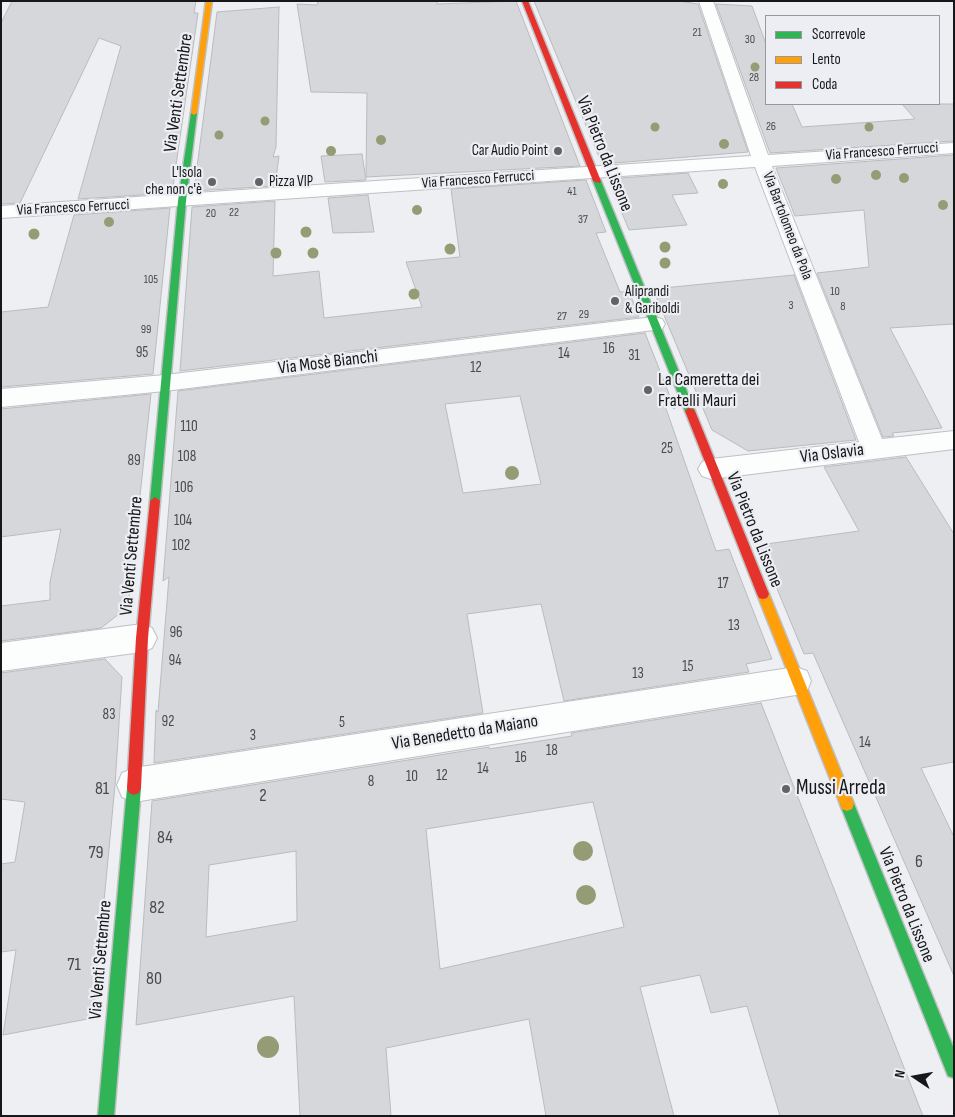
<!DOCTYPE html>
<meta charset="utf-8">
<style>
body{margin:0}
#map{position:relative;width:955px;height:1117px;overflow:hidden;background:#edeff2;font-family:"Sofia Sans Condensed",sans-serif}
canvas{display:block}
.frame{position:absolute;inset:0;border:2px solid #171719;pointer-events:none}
.legend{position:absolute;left:765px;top:15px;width:175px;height:90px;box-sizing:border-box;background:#eceef3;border:1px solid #97989c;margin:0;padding:6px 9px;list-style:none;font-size:15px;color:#171719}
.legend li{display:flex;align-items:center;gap:10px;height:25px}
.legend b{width:25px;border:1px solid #97989c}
.north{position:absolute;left:890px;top:1052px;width:50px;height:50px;-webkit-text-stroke:4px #eceef3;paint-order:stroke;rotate:282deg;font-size:14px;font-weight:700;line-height:20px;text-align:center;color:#171719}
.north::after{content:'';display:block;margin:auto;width:18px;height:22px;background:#171719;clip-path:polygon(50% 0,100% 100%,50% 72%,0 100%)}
</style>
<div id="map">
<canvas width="955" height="1117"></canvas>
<div class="frame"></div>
<ul class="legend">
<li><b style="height:6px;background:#30b455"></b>Scorrevole</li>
<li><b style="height:6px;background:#ff9f0a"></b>Lento</li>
<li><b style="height:6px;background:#e5322d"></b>Coda</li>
</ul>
<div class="north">N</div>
</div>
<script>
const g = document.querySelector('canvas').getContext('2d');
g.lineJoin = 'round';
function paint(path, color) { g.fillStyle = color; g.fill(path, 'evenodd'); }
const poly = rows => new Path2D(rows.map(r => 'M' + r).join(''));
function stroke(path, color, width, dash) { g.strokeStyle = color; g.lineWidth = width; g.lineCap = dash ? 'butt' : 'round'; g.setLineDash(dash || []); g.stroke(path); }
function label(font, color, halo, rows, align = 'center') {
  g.font = font + ' "Sofia Sans Condensed",sans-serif'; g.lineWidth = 4.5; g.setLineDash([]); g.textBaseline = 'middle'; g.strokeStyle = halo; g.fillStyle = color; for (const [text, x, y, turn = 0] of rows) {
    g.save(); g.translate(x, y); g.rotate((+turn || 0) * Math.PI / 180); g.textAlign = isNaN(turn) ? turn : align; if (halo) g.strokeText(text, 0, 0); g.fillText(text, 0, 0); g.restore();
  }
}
const building = poly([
 [12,1,196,1,194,13,198,13,172,193,78,199,121,46,99,38,20,203,1,204,1,23,12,1],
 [318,1,437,1,437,4,516,1,580,166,366,177,367,93,311,92,297,4,317,5,318,1],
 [534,1,679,1,698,4,748,152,602,164,534,1],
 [716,4,752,6,766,44,766,104,792,104,802,127,915,119,902,104,954,104,954,141,770,153,716,4],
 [279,7,276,147,273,157,279,156,275,186,194,191,217,12,279,7],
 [362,154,366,180,325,182,321,156,362,154],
 [954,155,954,324,890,328,942,428,892,433,894,436,883,437,817,273,869,267,864,210,795,216,776,168,954,155],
 [688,173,698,193,672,195,687,225,629,230,608,179,688,173],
 [586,180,606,232,596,233,620,292,629,291,639,317,180,371,192,207,275,201,273,276,319,271,324,318,422,307,406,262,460,257,451,189,586,180],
 [368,195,374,232,333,233,328,198,368,195],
 [170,208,153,374,1,387,1,312,48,307,74,215,170,208],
 [794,275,856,440,748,451,712,430,653,289,794,275],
 [645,333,675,409,664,403,716,551,729,549,772,659,746,664,749,672,564,701,541,604,467,614,483,713,154,763,156,710,158,712,169,577,163,581,178,391,645,333],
 [520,396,541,484,463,493,445,404,520,396],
 [151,394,128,607,101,628,1,641,1,606,50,600,50,582,61,529,1,537,1,409,151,394],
 [906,457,954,534,954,762,921,768,954,837,954,976,813,653,804,654,759,545,859,531,824,467,906,457],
 [105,659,122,677,115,785,93,1018,3,1035,16,950,1,952,1,864,15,862,25,802,1,799,1,673,105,659],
 [761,703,923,1116,780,1116,747,1006,711,1013,700,975,640,987,674,1116,546,1116,529,1019,386,1048,391,1116,300,1116,294,996,136,1025,152,801,489,747,489,749,572,736,571,733,761,703],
 [593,802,624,927,440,969,426,829,593,802],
 [296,851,297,921,206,937,209,865,296,851]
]);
paint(building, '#d6d7da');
stroke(building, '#babbbe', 1);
const street = poly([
 [699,1,713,1,768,155,954,143,954,153,772,166,882,439,954,431,954,449,711,479,702,476,698,469,702,462,711,459,859,442,755,167,1,218,1,206,751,156,699,1],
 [654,317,662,319,665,324,662,329,165,391,1,407,1,389,165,375,654,317],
 [142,624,152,628,157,638,152,648,142,652,1,671,1,643,142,624],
 [796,667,807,671,811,681,807,691,796,695,134,802,122,797,117,785,122,773,134,768,796,667]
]);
const fast = poly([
 [194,111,197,113,186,201,160,501,155,505,150,501,178,201,191,113,194,111],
 [594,179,601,181,695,411,693,414,687,414,685,411,593,181,594,179],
 [134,781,139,783,141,788,114,1116,98,1116,127,788,129,783,134,781],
 [847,797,852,799,954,1049,954,1078,948,1076,840,804,842,799,847,797]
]);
const slow = poly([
 [206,1,212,1,197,113,194,115,191,113,206,1],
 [763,589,767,590,769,594,854,804,852,809,847,811,842,809,840,804,757,594,759,590,763,589]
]);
const jam = poly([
 [522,1,528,1,601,181,600,183,593,181,522,1],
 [690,407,695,411,769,594,767,598,763,599,759,598,757,594,685,411,690,407],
 [155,497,160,501,148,638,141,788,139,793,134,795,129,793,127,788,136,638,150,501,155,497]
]);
stroke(street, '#bfc0c3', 2);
stroke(fast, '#bfc0c3', 3);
stroke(slow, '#bfc0c3', 3);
stroke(jam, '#bfc0c3', 3);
paint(street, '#fcfdfd');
paint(fast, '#30b455');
paint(slow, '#ff9f0a');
paint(jam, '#e5322d');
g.fillStyle = '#959c75';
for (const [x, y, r] of [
 [755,67,4.5],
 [265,121,4.5],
 [655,127,4.5],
 [869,127,4.5],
 [219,135,4.5],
 [381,140,5],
 [724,144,5],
 [331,151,5],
 [876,175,5],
 [904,178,5],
 [836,179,5],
 [723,184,5],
 [943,205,5],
 [417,210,5],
 [109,222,5],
 [306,232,5.5],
 [34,234,5.5],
 [665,247,5.5],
 [450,249,5.5],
 [276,253,5.5],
 [313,253,5.5],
 [665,263,5.5],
 [414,294,5.5],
 [512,473,7],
 [583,851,10],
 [586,895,10],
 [268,1047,11]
]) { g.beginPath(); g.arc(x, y, r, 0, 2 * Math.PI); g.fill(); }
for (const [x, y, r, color] of [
 [558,151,5,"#626365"],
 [212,182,5,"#626365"],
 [259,182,5,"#626365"],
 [615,301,5,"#626365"],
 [648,390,5,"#626365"],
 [786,789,5,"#626365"]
]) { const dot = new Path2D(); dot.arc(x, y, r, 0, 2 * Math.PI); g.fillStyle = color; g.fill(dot); stroke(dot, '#eceef3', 2); }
label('12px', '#49494b', null, [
 ["21",697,33],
 ["30",750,40],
 ["28",754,78],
 ["26",771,127],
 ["41",572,192],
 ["22",234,213],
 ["20",211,214],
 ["37",583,220],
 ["105",151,280],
 ["10",835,292],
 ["3",791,306],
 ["8",843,307],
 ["29",584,315],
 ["27",562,317],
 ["99",146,330]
]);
label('15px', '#171719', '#eceef3', [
 ["Car Audio Point",548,151],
 ["L'Isola",202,173],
 ["che non c'è",202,190],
 ["Pizza VIP",269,182,"left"],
 ["Aliprandi",625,292,"left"],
 ["& Gariboldi",625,309,"left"]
], 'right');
label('15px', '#171719', '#eceef3', [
 ["Via Francesco Ferrucci",882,152,-4],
 ["Via Francesco Ferrucci",478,180,-4],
 ["Via Francesco Ferrucci",73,208,-3],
 ["Via Bartolomeo da Pola",787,226,69]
]);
label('15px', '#49494b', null, [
 ["16",609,349],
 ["95",142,353],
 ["14",564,354],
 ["31",634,356],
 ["12",476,368],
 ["110",189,427],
 ["25",667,449],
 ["108",187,457],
 ["89",134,461],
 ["106",184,488],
 ["104",183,521],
 ["102",181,546],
 ["17",723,584],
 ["13",734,626],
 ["96",176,633],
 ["94",175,661],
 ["15",688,667],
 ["13",638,674],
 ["83",109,715],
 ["92",168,722],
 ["5",342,723],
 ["3",253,736],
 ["14",865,743],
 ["18",552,751],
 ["16",521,758],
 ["14",483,769],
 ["12",442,776],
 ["10",412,777],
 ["8",371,782]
]);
label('18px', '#171719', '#eceef3', [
 ["Via Venti Settembre",179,93,-82],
 ["Via Pietro da Lissone",604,154,68],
 ["Via Mosè Bianchi",328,363,-7],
 ["Via Oslavia",832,454,-7],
 ["Via Pietro da Lissone",754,530,68],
 ["Via Venti Settembre",132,556,-85],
 ["Via Benedetto da Maiano",465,733,-9],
 ["Via Pietro da Lissone",906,905,68],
 ["Via Venti Settembre",101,960,-85]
]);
label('18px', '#171719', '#eceef3', [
 ["La Cameretta dei",658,380],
 ["Fratelli Mauri",658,401]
], 'left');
label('18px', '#49494b', null, [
 ["81",102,789],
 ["2",263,796],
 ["84",165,838],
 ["79",96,853],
 ["6",919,862],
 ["82",157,908],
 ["71",74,965],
 ["80",154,979]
]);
label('21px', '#171719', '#eceef3', [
 ["Mussi Arreda",796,789]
], 'left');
</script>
